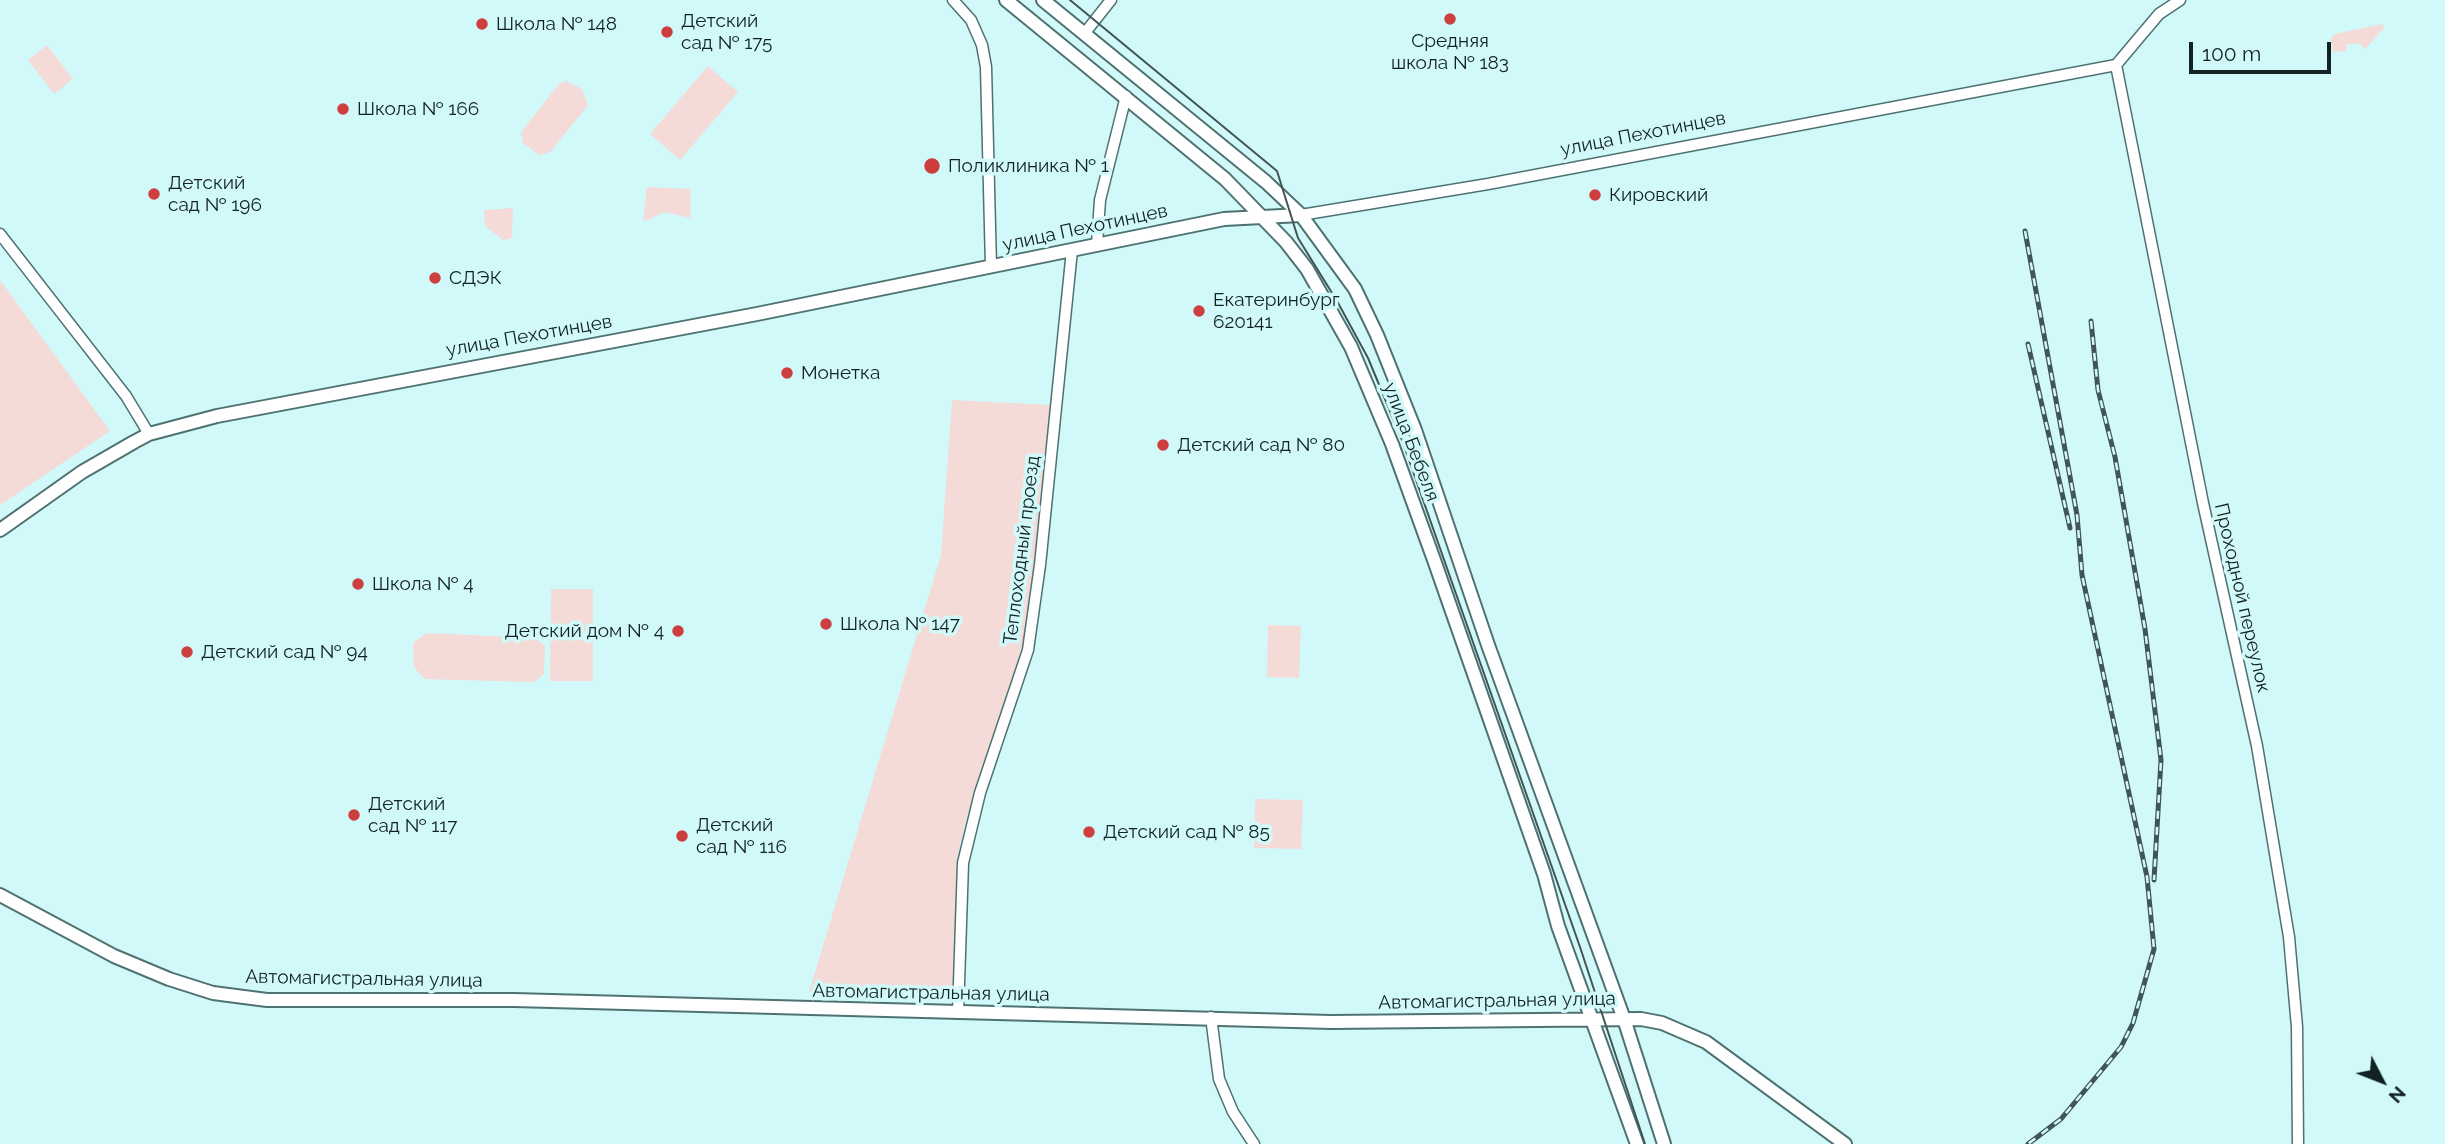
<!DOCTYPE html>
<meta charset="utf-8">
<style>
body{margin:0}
#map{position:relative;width:2445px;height:1144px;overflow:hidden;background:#d2f9fa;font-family:Raleway,sans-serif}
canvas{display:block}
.north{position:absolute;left:2347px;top:1046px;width:70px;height:70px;-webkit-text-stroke:5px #d2f9fa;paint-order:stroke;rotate:132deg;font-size:19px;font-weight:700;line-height:28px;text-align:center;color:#122121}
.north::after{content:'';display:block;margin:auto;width:24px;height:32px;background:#122121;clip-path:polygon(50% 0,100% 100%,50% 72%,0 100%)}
.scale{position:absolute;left:2189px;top:42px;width:142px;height:32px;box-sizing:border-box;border:4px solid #122121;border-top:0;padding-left:9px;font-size:21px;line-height:24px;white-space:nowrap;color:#122121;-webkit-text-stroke:5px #d2f9fa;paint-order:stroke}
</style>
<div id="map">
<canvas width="2445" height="1144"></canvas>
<div class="north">N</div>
<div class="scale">100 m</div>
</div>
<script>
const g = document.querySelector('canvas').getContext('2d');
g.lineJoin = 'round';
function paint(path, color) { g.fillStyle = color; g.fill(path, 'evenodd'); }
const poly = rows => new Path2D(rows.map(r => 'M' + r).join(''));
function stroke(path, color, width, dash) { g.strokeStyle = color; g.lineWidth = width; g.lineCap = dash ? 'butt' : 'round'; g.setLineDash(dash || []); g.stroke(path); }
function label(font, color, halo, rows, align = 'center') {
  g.font = font + ' Raleway,sans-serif'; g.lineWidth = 7; g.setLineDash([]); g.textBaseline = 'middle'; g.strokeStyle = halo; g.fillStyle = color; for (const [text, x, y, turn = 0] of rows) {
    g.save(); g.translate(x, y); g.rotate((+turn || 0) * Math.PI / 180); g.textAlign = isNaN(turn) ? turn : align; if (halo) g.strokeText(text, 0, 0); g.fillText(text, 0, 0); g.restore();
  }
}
paint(poly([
 [2382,24,2384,28,2365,49,2359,43,2346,45,2346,51,2333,52,2331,39,2334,34],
 [47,45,73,79,54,94,28,60],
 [708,66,738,92,680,160,650,134],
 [566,81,582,89,588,105,550,152,539,155,523,143,521,132,559,84],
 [647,187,691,189,690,218,665,212,643,222],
 [513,208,512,238,503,240,485,226,484,210],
 [0,280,110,431,0,505],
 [952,400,1051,405,1029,617,1013,682,965,823,956,865,955,995,809,992,941,555],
 [551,589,593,589,593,681,550,681],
 [1268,625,1301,626,1299,678,1267,677],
 [427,633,535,638,545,646,544,674,534,682,424,679,414,667,413,646,415,641],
 [1255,799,1303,800,1301,849,1254,848]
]), '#f4dbd8');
const minor = poly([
 [953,0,971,20,982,45,986,67,991,267],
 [1084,34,1111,0],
 [2116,65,2203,503,2257,746,2289,937,2297,1027,2298,1144],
 [1301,215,1488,184,2116,65,2159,14,2180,0],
 [0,234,126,396,149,434],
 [1097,244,1100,200,1126,96],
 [958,1013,963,863,980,793,1028,650,1040,565,1072,250],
 [1211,1017,1219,1079,1233,1112,1254,1144]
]);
const major = poly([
 [1006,0,1225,179,1286,242,1307,269,1351,347,1392,444,1434,560,1544,874,1558,926,1637,1144],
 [1043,0,1266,182,1301,215,1355,289,1377,335,1415,430,1488,645,1624,1019,1664,1144],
 [0,530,82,472,134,442,149,434,217,416,757,314,1224,219,1301,215],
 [0,895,114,956,169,979,213,993,267,1000,514,1000,1331,1022,1641,1019,1662,1023,1706,1042,1845,1144]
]);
stroke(minor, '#4e7272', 13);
stroke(major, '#4e7272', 16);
stroke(minor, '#fff', 10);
stroke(major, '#fff', 12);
stroke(poly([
 [1070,0,1277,171,1298,238,1337,301,1368,358,1402,440,1580,947,1645,1144]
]), '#415556', 2);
const rail = poly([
 [2025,231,2077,515,2082,575,2147,877,2154,949,2133,1023,2121,1047,2061,1119,2028,1144],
 [2091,321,2098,390,2115,457,2145,629,2161,760,2154,880],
 [2028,344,2070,528]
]);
stroke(rail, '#415556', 5);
stroke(rail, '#d2f9fa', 2.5, [8]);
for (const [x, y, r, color] of [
 [1450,19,7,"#cd3e3e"],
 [482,24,7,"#cd3e3e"],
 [667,32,7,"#cd3e3e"],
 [343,109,7,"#cd3e3e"],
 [932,166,9,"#cd3e3e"],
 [154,194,7,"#cd3e3e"],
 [1595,195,7,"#cd3e3e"],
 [435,278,7,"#cd3e3e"],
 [1199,311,7,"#cd3e3e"],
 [787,373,7,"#cd3e3e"],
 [1163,445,7,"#cd3e3e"],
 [358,584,7,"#cd3e3e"],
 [826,624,7,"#cd3e3e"],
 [678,631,7,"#cd3e3e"],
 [187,652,7,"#cd3e3e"],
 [354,815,7,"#cd3e3e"],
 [1089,832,7,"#cd3e3e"],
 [682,836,7,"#cd3e3e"]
]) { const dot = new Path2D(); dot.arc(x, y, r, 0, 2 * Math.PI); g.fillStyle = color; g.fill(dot); stroke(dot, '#d2f9fa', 2.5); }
label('19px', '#122121', '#d2f9fa', [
 ["Детский",681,21],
 ["сад № 175",681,43],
 ["Школа № 148",496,24],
 ["Средняя",1450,41,"center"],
 ["школа № 183",1450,63,"center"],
 ["Школа № 166",357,109],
 ["Поликлиника № 1",948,166],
 ["Детский",168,183],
 ["сад № 196",168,205],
 ["Кировский",1609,195],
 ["СДЭК",449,278],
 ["Екатеринбург",1213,300],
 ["620141",1213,322],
 ["Монетка",801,373],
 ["Детский сад № 80",1177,445],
 ["Школа № 4",372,584],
 ["Школа № 147",840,624],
 ["Детский дом № 4",664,631,"right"],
 ["Детский сад № 94",201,652],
 ["Детский",368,804],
 ["сад № 117",368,826],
 ["Детский",696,825],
 ["сад № 116",696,847],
 ["Детский сад № 85",1103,832]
], 'left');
label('19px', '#122121', '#d2f9fa', [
 ["улица Пехотинцев",1643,134,-11],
 ["улица Пехотинцев",1085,228,-12],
 ["улица Пехотинцев",529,336,-10],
 ["улица Бебеля",1411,442,69],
 ["Теплоходный проезд",1022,550,-83],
 ["Проходной переулок",2242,598,77],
 ["Автомагистральная улица",364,979,1],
 ["Автомагистральная улица",931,993,1],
 ["Автомагистральная улица",1497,1001,-1]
]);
</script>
